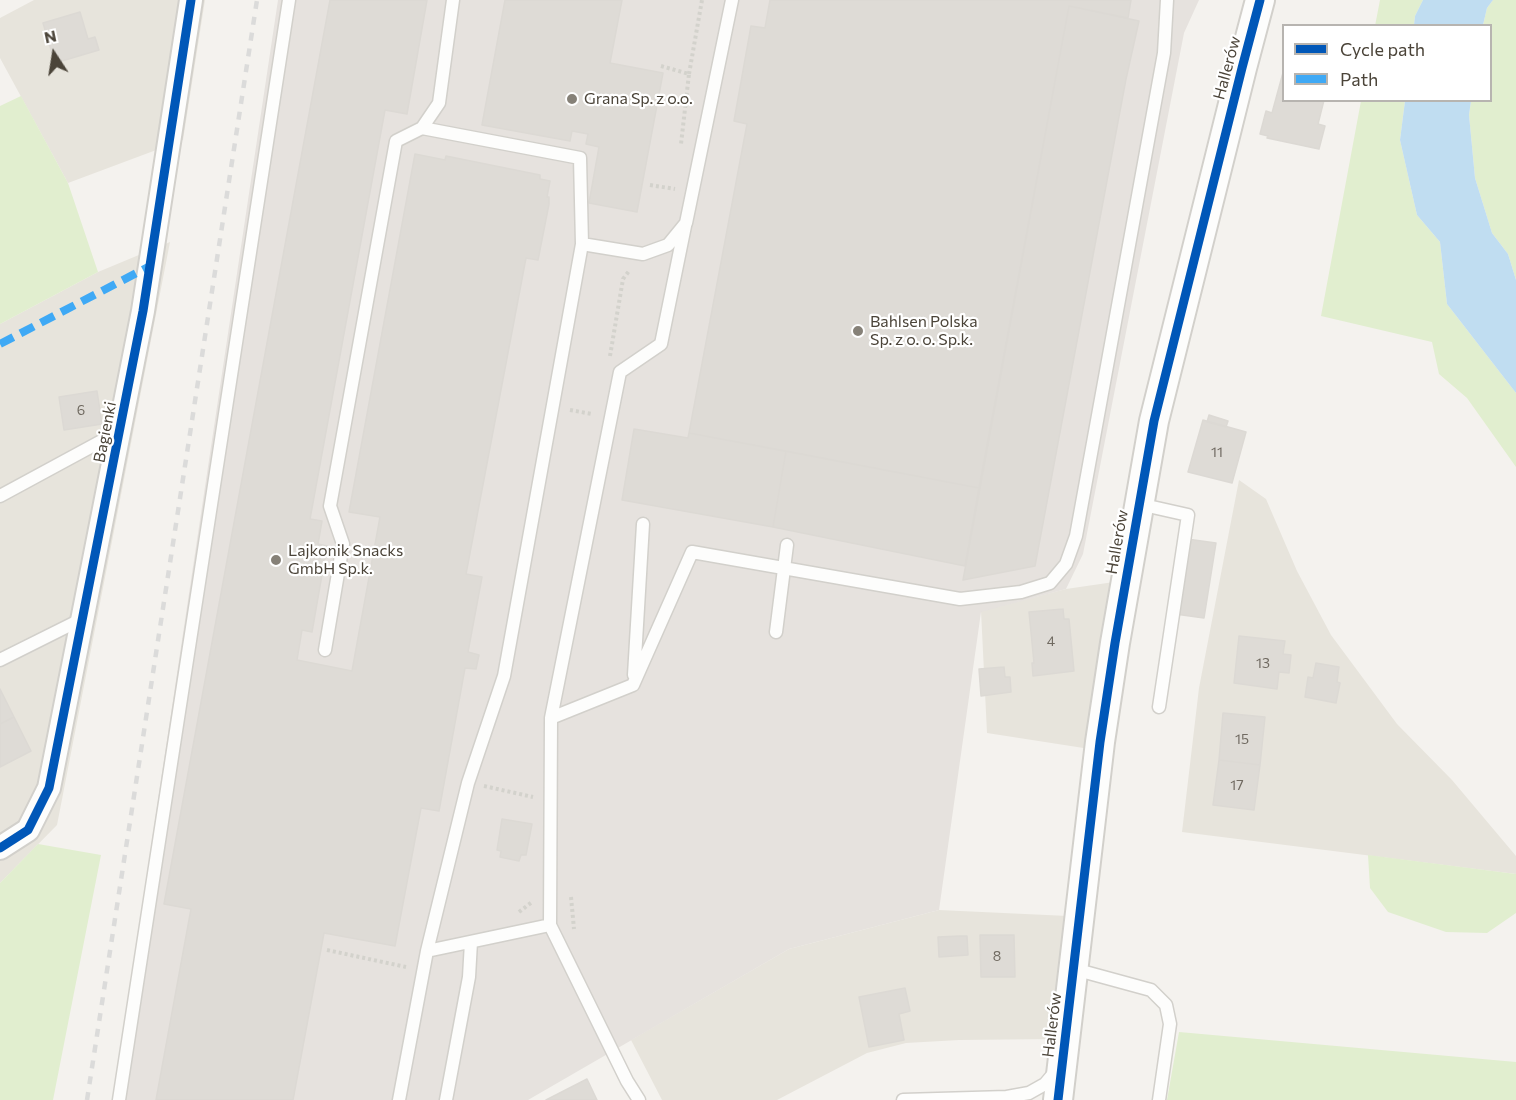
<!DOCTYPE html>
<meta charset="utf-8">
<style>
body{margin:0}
#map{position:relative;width:1516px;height:1100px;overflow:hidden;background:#f4f2ee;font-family:Commissioner,sans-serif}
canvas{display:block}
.legend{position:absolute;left:1282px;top:24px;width:210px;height:78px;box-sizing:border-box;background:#fff;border:2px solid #b7b4b0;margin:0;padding:8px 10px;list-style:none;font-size:18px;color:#4b4439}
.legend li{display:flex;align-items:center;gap:12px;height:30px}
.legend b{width:30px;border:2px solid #b7b4b0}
.north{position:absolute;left:24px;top:24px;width:60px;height:60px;-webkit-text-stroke:4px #fff;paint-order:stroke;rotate:348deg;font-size:16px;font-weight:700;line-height:24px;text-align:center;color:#4b4439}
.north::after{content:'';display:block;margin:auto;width:21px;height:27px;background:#4b4439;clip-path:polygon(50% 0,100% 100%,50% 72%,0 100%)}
</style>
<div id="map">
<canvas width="1516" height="1100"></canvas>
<ul class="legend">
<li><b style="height:8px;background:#0057b8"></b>Cycle path</li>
<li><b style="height:8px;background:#3fa9f5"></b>Path</li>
</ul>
<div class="north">N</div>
</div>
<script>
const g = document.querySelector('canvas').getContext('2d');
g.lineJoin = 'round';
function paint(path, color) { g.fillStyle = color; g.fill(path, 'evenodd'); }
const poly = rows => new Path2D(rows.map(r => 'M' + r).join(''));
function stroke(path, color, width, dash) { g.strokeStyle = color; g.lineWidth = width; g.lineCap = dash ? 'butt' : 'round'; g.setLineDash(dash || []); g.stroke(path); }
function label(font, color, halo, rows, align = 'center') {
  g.font = font + ' Commissioner,sans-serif'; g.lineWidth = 4.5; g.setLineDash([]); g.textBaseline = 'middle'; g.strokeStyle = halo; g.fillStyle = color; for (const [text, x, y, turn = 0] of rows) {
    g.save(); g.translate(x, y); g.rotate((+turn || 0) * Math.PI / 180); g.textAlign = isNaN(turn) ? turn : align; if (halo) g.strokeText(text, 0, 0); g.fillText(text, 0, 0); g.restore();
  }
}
paint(poly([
 [34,0,205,0,183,140,68,183,0,58,0,18],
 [170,242,57,825,0,883,0,324,98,272],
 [1239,480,1266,499,1297,571,1331,635,1397,724,1452,780,1516,856,1516,874,1182,832,1199,688],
 [1114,582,1090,749,987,733,981,611,1066,589],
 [939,910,1068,916,1054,1039,959,1040,906,1043,867,1053,777,1100,662,1100,631,1040,789,949]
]), '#e7e4dc');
paint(poly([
 [278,0,1199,0,1184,33,1083,554,1066,589,981,612,939,910,789,949,528,1100,113,1100]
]), '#e6e2de');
paint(poly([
 [1380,0,1423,0,1415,16,1414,25,1375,26],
 [1493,0,1516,0,1516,280,1508,254,1492,233,1475,178,1469,115,1471,101,1490,100,1490,26,1483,25,1487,8],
 [21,96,68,183,98,272,0,324,0,106],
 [1361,101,1405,101,1400,140,1417,215,1440,242,1447,304,1516,393,1516,467,1467,398,1439,374,1432,342,1321,316],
 [38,844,101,855,53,1100,0,1100,0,883],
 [1368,855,1516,874,1516,913,1487,933,1446,932,1388,912,1370,888],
 [1179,1032,1516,1062,1516,1100,1167,1100]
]), '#e1eecf');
paint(poly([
 [1423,0,1493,0,1487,8,1483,25,1414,25,1415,16],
 [1405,101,1471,101,1469,115,1475,178,1492,233,1508,254,1516,280,1516,393,1447,304,1440,242,1417,215,1400,140]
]), '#c0ddf1');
const building = poly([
 [330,0,427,0,407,114,385,110,310,519,322,521,318,544,327,546,312,632,302,630,297,660,352,671,380,517,349,512,415,154,445,160,446,156,540,175,540,179,550,181,547,197,549,197,549,204,538,260,526,258,466,574,482,577,468,652,479,655,476,669,465,668,439,811,421,808,395,946,324,933,293,1100,156,1100,191,909,164,904,330,0],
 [505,0,622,0,610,63,663,73,637,212,589,203,599,147,586,144,588,134,572,131,570,141,482,125,505,0],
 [770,0,1131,0,1128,18,1069,6,979,488,689,433,747,124,734,121,751,26,765,28,770,0],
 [1069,6,1139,21,1126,79,1035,566,963,580,1069,6],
 [80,12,88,39,95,37,99,50,55,63,43,23,80,12],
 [1284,69,1284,100,1324,100,1318,124,1325,126,1319,149,1267,138,1268,136,1260,134,1266,111,1272,113,1284,69],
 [97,391,102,424,64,430,59,397,97,391],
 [1209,415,1228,421,1226,427,1207,422,1209,415],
 [1203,420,1246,432,1232,483,1188,472,1203,420],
 [634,429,688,438,689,433,786,451,773,527,622,500,634,429],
 [786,451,979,488,965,566,773,527,786,451],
 [1187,539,1216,543,1204,618,1175,614,1187,539],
 [1063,609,1064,619,1069,619,1074,671,1033,676,1032,663,1034,663,1029,612,1063,609],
 [1239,636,1285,641,1283,654,1291,655,1289,673,1279,672,1277,689,1234,683,1239,636],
 [1316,663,1339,667,1337,682,1340,683,1336,703,1305,697,1308,677,1313,678,1316,663],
 [1004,667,1005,677,1010,677,1011,692,981,696,979,669,1004,667],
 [0,689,14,717,0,724,0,689],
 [1223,713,1265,717,1260,765,1219,760,1223,713],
 [14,717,31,751,0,767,0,724,14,717],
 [1219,760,1260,765,1254,810,1213,805,1219,760],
 [502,819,532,824,526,855,521,855,519,861,500,857,501,851,497,850,502,819],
 [980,935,1014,935,1015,977,981,977,980,935],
 [960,936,967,936,968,955,939,957,938,937,960,936],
 [905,988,910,1011,899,1014,904,1040,869,1047,859,997,905,988],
 [587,1079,597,1100,546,1100,587,1079]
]);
paint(building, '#dedbd6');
stroke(building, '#dcd9d4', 1.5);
const service = poly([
 [422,128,580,158,582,244],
 [0,496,120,431],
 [1139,504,1188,515,1159,707],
 [776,632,787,545],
 [325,650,343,544,330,506,396,141,422,128,439,103,453,0],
 [0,660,82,619],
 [634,675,643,524],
 [551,718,633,685,692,552,960,599,1021,592,1050,583,1066,564,1076,536,1164,53,1167,0],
 [550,925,551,718,620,372,661,344,685,226],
 [427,951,550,925,627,1081,639,1100],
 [1074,969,1151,990,1166,1005,1170,1024,1159,1100],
 [119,1100,289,0],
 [399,1100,427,951,468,783,504,676,582,244,643,254,668,245,686,223,732,0],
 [446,1100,469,977,471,942],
 [903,1100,1007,1097],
 [1013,1100,1007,1097,1029,1093,1045,1084,1056,1071]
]);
const minor = poly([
 [0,848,28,830,49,788,143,311,191,0]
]);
const tertiary = poly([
 [1058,1100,1100,742,1115,643,1154,421,1242,68,1260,0]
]);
stroke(service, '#d2d0cb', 15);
stroke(minor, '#d2d0cb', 26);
stroke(tertiary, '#d2d0cb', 32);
stroke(poly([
 [661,66,689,74,681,144],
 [689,74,702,0],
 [650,185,675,189],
 [610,356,623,279,629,271],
 [570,410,592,414],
 [484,786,533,797],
 [571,897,574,929],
 [519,912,532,902],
 [327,950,406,967]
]), '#d3d2cc', 4, [3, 3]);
stroke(service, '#fdfdfc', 12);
stroke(minor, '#fdfdfc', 22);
stroke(tertiary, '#fdfdfc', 28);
stroke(poly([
 [87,1100,257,0]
]), '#dbdbda', 4.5, [8, 8]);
stroke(poly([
 [0,344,150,266]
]), '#3fa9f5', 8, [15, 8]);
stroke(poly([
 [0,848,28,830,49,788,143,311,191,0],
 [1058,1100,1100,742,1115,643,1154,421,1242,68,1260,0]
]), '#0057b8', 9);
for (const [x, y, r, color] of [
 [572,99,6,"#868178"],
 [858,331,6,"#868178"],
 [276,560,6,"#868178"]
]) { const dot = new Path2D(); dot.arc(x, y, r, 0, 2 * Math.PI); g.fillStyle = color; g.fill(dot); stroke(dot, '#fff', 2); }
label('14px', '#706a61', null, [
 ["6",81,410],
 ["11",1217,452],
 ["4",1051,641],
 ["13",1263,663],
 ["15",1242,739],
 ["17",1237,785],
 ["8",997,956]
]);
label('16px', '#4b4439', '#fff', [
 ["Hallerów",1227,68,-75],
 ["Bagienki",105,432,-79],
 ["Hallerów",1117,542,-80],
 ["Hallerów",1052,1025,-83]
]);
label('16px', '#4b4439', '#fff', [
 ["Grana Sp. z o.o.",584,99],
 ["Bahlsen Polska",870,322],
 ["Sp. z o. o. Sp.k.",870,340],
 ["Lajkonik Snacks",288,551],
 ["GmbH Sp.k.",288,569]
], 'left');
</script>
